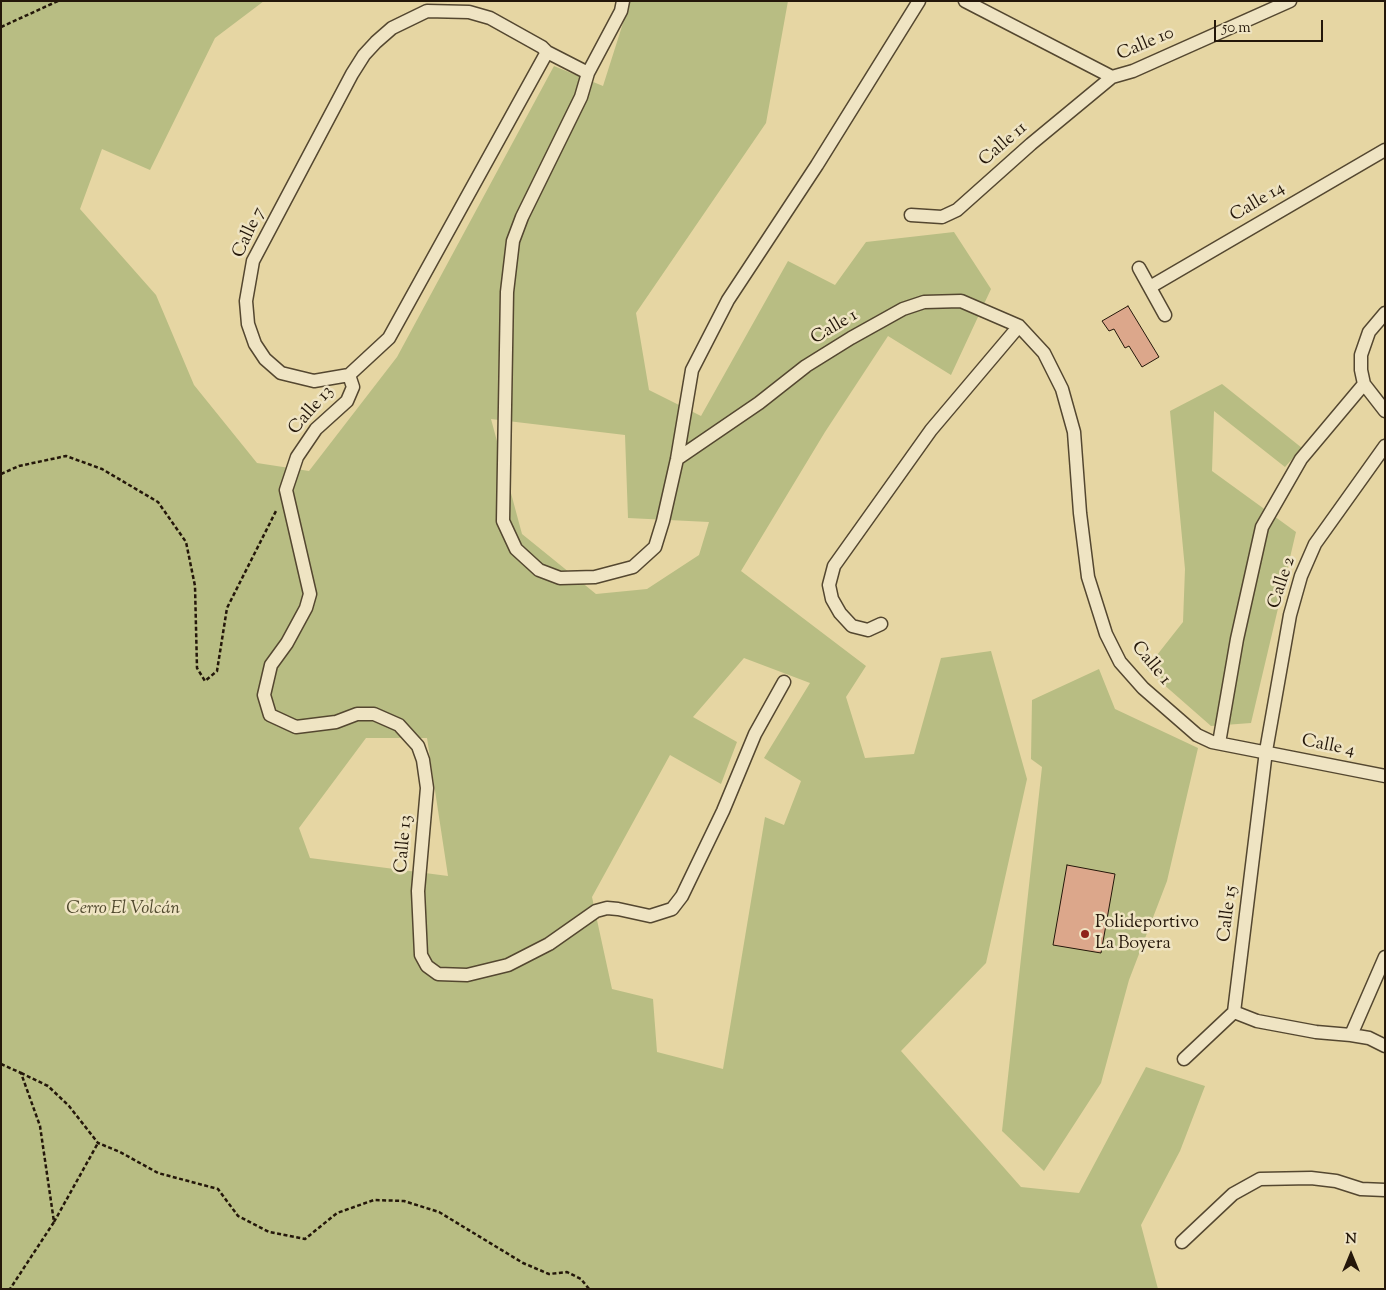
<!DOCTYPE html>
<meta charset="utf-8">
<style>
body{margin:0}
#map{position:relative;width:1386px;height:1290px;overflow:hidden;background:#e6d6a3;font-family:"Sorts Mill Goudy",serif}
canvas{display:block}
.frame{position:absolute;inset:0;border:2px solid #24170a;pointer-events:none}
.north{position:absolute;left:1326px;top:1230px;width:50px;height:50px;-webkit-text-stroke:4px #efe4c3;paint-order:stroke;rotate:0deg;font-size:14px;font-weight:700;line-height:20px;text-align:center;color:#24170a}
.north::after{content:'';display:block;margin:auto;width:18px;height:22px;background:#24170a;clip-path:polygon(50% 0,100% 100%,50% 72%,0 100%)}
.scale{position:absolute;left:1214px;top:20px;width:109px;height:22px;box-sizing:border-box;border:2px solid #24170a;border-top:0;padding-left:6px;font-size:15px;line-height:18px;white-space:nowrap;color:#24170a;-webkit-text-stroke:4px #efe4c3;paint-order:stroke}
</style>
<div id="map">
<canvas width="1386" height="1290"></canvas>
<div class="frame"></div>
<div class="north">N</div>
<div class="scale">50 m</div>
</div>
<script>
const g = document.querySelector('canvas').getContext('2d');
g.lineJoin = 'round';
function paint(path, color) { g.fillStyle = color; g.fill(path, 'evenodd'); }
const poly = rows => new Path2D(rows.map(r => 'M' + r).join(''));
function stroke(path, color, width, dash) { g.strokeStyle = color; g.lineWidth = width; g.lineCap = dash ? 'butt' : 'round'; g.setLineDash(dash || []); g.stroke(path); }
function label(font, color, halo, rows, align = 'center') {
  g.font = font + ' "Sorts Mill Goudy",serif'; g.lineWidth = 5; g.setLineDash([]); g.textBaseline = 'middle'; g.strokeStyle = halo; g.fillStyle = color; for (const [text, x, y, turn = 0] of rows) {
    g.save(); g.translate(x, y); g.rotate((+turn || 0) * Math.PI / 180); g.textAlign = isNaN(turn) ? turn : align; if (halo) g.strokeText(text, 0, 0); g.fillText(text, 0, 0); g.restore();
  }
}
paint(poly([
 [1,1,264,1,215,38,150,170,102,149,80,209,156,295,194,385,257,463,309,471,397,357,554,66,603,86,630,1,788,1,766,123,636,313,649,390,701,416,788,261,835,285,866,242,954,232,991,289,951,375,888,336,825,432,741,571,866,666,846,697,865,758,914,754,941,658,991,651,1027,779,986,963,901,1051,1021,1187,1079,1193,1146,1067,1205,1086,1180,1151,1141,1225,1158,1289,1,1289],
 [491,419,625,435,628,518,709,522,699,555,647,589,596,594,522,534],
 [744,658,810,683,764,758,801,781,784,825,765,817,723,1069,657,1052,653,999,612,989,592,897,670,755,721,784,737,742,693,717],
 [366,738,427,738,448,876,310,858,299,828],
 [1222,384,1302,448,1285,467,1214,411,1212,471,1296,532,1251,723,1211,726,1146,669,1183,622,1185,569,1170,411],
 [1099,669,1115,709,1198,748,1167,881,1129,980,1101,1083,1044,1171,1002,1131,1042,767,1031,759,1032,700]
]), '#b8bd83');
const building = poly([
 [1128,306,1159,357,1142,367,1129,346,1125,348,1114,329,1109,331,1102,321,1128,306],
 [1067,865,1115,874,1101,953,1053,945,1067,865]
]);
paint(building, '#dca78b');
stroke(building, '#24170a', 1);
const street = poly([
 [623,1,621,11,588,73,581,97,522,217,513,241,507,292,503,521,516,549,539,570,560,578,595,577,633,567,655,547,663,521,677,459,692,370,728,300,817,165,919,1],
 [965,1,1112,77],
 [547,52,389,338,349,375,314,381,281,373,265,359,255,344,248,324,246,301,253,261,352,74,364,55,376,42,392,28,427,11,469,12,490,18,542,47,547,52,588,73],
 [911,215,942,217,957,210,1031,144,1112,77,1133,71,1290,1],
 [1139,268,1165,315],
 [1150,287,1385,150],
 [1385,313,1369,332,1361,355,1361,370,1364,384,1385,411],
 [349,375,353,387,347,401,316,429,297,457,286,490,310,594,306,608,287,643,271,665,264,695,270,715,296,727,336,722,357,714,374,714,399,725,418,746,423,760,427,788,418,891,421,955,427,966,438,974,467,975,508,965,549,944,596,911,607,908,618,909,650,916,672,909,682,896,723,811,755,734,784,682],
 [677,459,759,403,806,366,851,338,903,309,924,302,961,301,1019,326,1044,353,1062,389,1074,432,1080,513,1088,577,1106,634,1120,662,1143,688,1197,735,1212,742,1385,776],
 [881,624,868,630,852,626,840,613,832,599,829,585,834,566,931,430,1019,326],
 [1219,743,1237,639,1262,527,1301,459,1364,384],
 [1234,1012,1257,1021,1316,1032,1351,1035,1385,957],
 [1351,1035,1369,1038,1385,1046],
 [1184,1059,1234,1012,1266,751,1290,615,1301,576,1315,544,1385,446],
 [1182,1242,1233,1194,1260,1179,1311,1178,1336,1181,1361,1189,1385,1190]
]);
stroke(street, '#544730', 15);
stroke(poly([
 [1,27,58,1],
 [1,474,19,466,66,456,102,469,158,502,186,542,195,586,197,668,205,681,217,671,227,608,277,509],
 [1,1064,21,1073,40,1126,54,1222,10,1289],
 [21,1073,48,1086,69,1106,98,1143,120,1152,158,1173,218,1189,238,1216,269,1232,305,1239,337,1213,374,1200,404,1201,439,1212,523,1263,549,1274,567,1272,581,1279,589,1289],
 [54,1222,98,1143]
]), '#24170a', 2.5, [4, 2.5]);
stroke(street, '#efe4c3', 12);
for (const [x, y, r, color] of [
 [1085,934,5,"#8f2418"]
]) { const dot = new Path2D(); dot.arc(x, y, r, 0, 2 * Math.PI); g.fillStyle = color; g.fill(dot); stroke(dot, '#efe4c3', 2); }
label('18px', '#24170a', '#efe4c3', [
 ["Calle 10",1146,45,-23],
 ["Calle 11",1004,145,-41],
 ["Calle 14",1258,203,-31],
 ["Calle 7",250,233,-65],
 ["Calle 1",835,328,-31],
 ["Calle 13",312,411,-49],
 ["Calle 2",1283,583,-72],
 ["Calle 1",1150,664,50],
 ["Calle 4",1328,747,11],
 ["Calle 13",405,844,-85],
 ["Calle 15",1229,914,-83]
]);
label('italic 18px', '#50492e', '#efe4c3', [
 ["Cerro El Volcán",123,910]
]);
label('18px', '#24170a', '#efe4c3', [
 ["Polideportivo",1095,924],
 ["La Boyera",1095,945]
], 'left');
</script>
